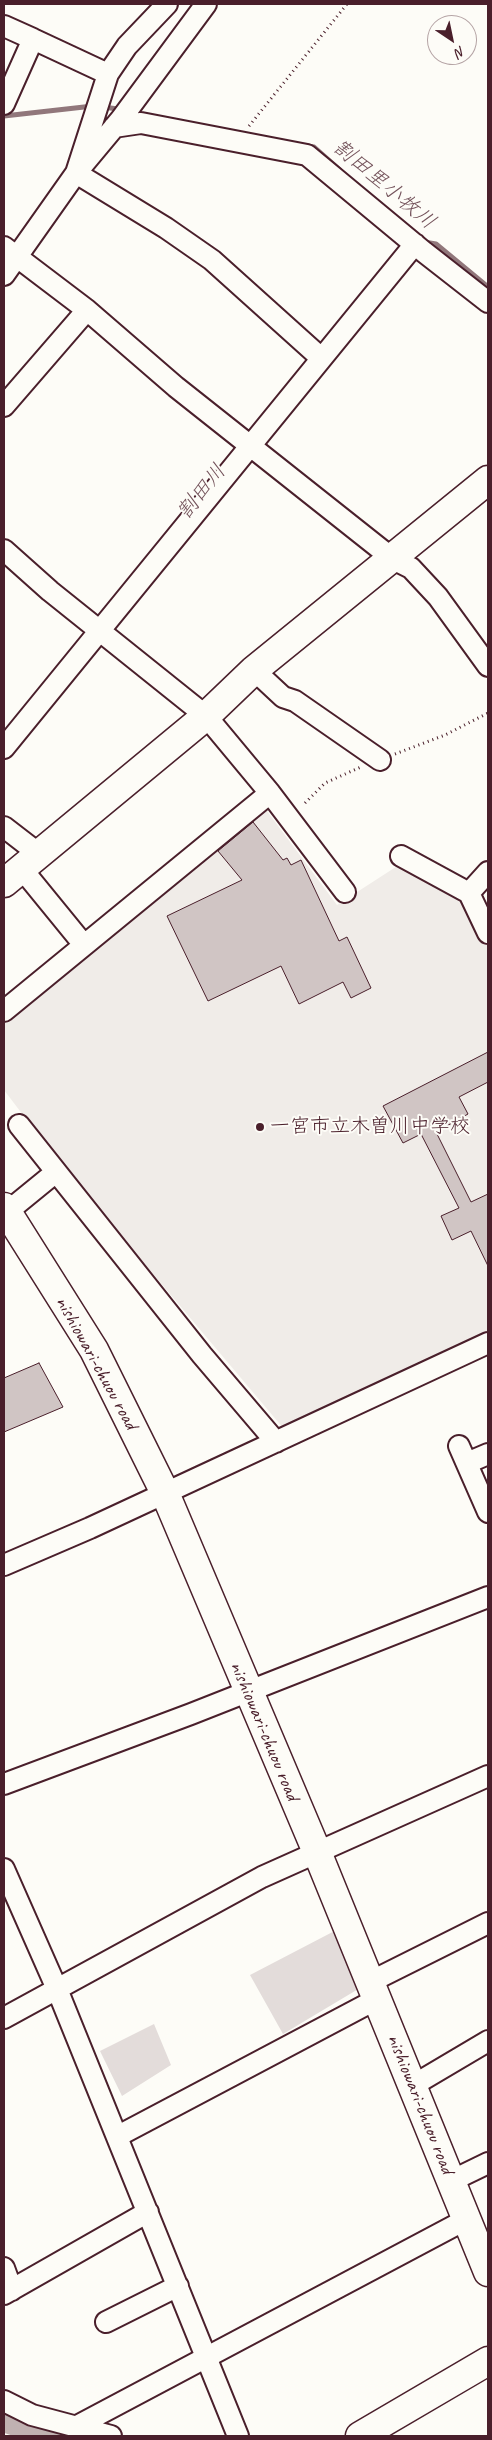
<!DOCTYPE html>
<meta charset="utf-8">
<style>
body{margin:0}
#map{position:relative;width:492px;height:2440px;overflow:hidden;background:#fdfcf7;font-family:Caveat,sans-serif}
canvas{display:block}
.frame{position:absolute;inset:0;border:5px solid #4a1f2b;pointer-events:none}
.north{position:absolute;left:427px;top:15px;width:50px;height:50px;box-sizing:border-box;background:#fdfcf7;border:1px solid #b5a4a5;border-radius:50%;rotate:146deg;font-size:14px;font-weight:700;line-height:20px;text-align:center;color:#4a1f2b}
.north::after{content:'';display:block;margin:auto;width:18px;height:22px;background:#4a1f2b;clip-path:polygon(50% 0,100% 100%,50% 72%,0 100%)}
</style>
<div id="map">
<canvas width="492" height="2440"></canvas>
<div class="frame"></div>
<div class="north">N</div>
</div>
<script>
const g = document.querySelector('canvas').getContext('2d');
g.lineJoin = 'round';
function paint(path, color) { g.fillStyle = color; g.fill(path, 'evenodd'); }
const poly = rows => new Path2D(rows.map(r => 'M' + r).join(''));
function stroke(path, color, width, dash) { g.strokeStyle = color; g.lineWidth = width; g.lineCap = dash ? 'butt' : 'round'; g.setLineDash(dash || []); g.stroke(path); }
function label(font, color, halo, rows, align = 'center') {
  g.font = font + ' Caveat,"Klee One",sans-serif'; g.lineWidth = 4; g.setLineDash([]); g.textBaseline = 'middle'; g.strokeStyle = halo; g.fillStyle = color; for (const [text, x, y, turn = 0] of rows) {
    g.save(); g.translate(x, y); g.rotate((+turn || 0) * Math.PI / 180); g.textAlign = isNaN(turn) ? turn : align; if (halo) g.strokeText(text, 0, 0); g.fillText(text, 0, 0); g.restore();
  }
}
paint(poly([
 [264,807,337,905,402,863,467,899,488,945,488,1335,284,1429,61,1165,4,1090,4,1017]
]), '#f0ece8');
paint(poly([
 [346,1925,370,1982,283,2034,250,1975],
 [154,2024,171,2065,122,2096,100,2051]
]), '#e3dcda');
stroke(poly([
 [103,107,118,109],
 [4,116,93,106],
 [307,146,314,147,340,170],
 [424,242,436,244,488,287]
]), '#91777b', 5);
stroke(poly([
 [4,2417,60,2436]
]), '#c0b1b1', 30);
const building = poly([
 [253,822,283,860,287,858,291,865,301,860,339,941,347,937,371,988,351,998,343,982,299,1004,281,966,208,1001,167,916,242,880,218,851,253,822],
 [488,1052,488,1082,459,1097,468,1114,436,1132,471,1202,488,1194,488,1266,471,1231,452,1240,441,1216,459,1208,421,1134,403,1143,383,1106,488,1052],
 [39,1363,63,1407,4,1432,4,1378,39,1363]
]);
paint(building, '#d0c5c4');
stroke(building, '#4a1f2b', 1);
const street = poly([
 [167,4,127,46,108,74,76,173,166,228,212,260,321,358],
 [4,26,33,39,4,104],
 [33,39,108,74],
 [114,127,141,123,307,155,424,252,488,302],
 [4,247,87,310,176,387,393,559,411,568,438,597,488,666],
 [4,275,76,173,121,119,206,4],
 [4,406,87,310],
 [4,550,50,591,206,716,270,793,345,892],
 [254,670,283,697,295,701,380,760],
 [4,748,415,244],
 [4,827,39,854],
 [401,856,469,893,488,933],
 [22,869,84,945],
 [469,893,488,872],
 [4,1011,270,793],
 [19,1125,202,1355,276,1442],
 [7,1212,56,1172],
 [459,1446,488,1512],
 [467,1463,488,1454],
 [4,1565,90,1528,488,1343],
 [4,1784,191,1714,488,1597],
 [4,1869,57,1989,238,2436],
 [370,1982,488,1923],
 [4,2018,262,1877,488,1776],
 [412,2086,488,2041],
 [118,2136,377,1999],
 [451,2181,488,2163],
 [4,2268,12,2290],
 [4,2294,148,2212],
 [106,2322,178,2286],
 [4,2401,32,2415,111,2436],
 [77,2426,467,2219]
]);
const secondary = poly([
 [4,883,206,716,254,670,488,480],
 [360,2436,488,2361]
]);
const primary = poly([
 [4,1207,94,1350,165,1493,317,1852,488,2272]
]);
stroke(street, '#4a1f2b', 24);
stroke(secondary, '#4a1f2b', 31);
stroke(primary, '#4a1f2b', 31);
stroke(poly([
 [249,126,347,4],
 [395,754,445,735,488,713],
 [305,803,325,783,361,767]
]), '#4a1f2b', 3, [1, 4]);
stroke(street, '#fdfcf7', 20);
stroke(secondary, '#fdfcf7', 28);
stroke(primary, '#fdfcf7', 28);
for (const [x, y, r, color] of [
 [260,1127,5,"#4a1f2b"]
]) { const dot = new Path2D(); dot.arc(x, y, r, 0, 2 * Math.PI); g.fillStyle = color; g.fill(dot); stroke(dot, '#fdfcf7', 2); }
label('20px', '#4a1f2b', '#fdfcf7', [
 ["一宮市立木曽川中学校",270,1127]
], 'left');
label('20px', '#4a1f2b', '#fdfcf7', [
 ["nishiowari-chuou road",96,1363,61],
 ["nishiowari-chuou road",264,1731,67],
 ["nishiowari-chuou road",420,2104,68]
]);
label('italic 21px', '#73525a', '#fdfcf7', [
 ["割田里小牧川",384,185,40],
 ["割田川",202,492,-51]
]);
</script>
